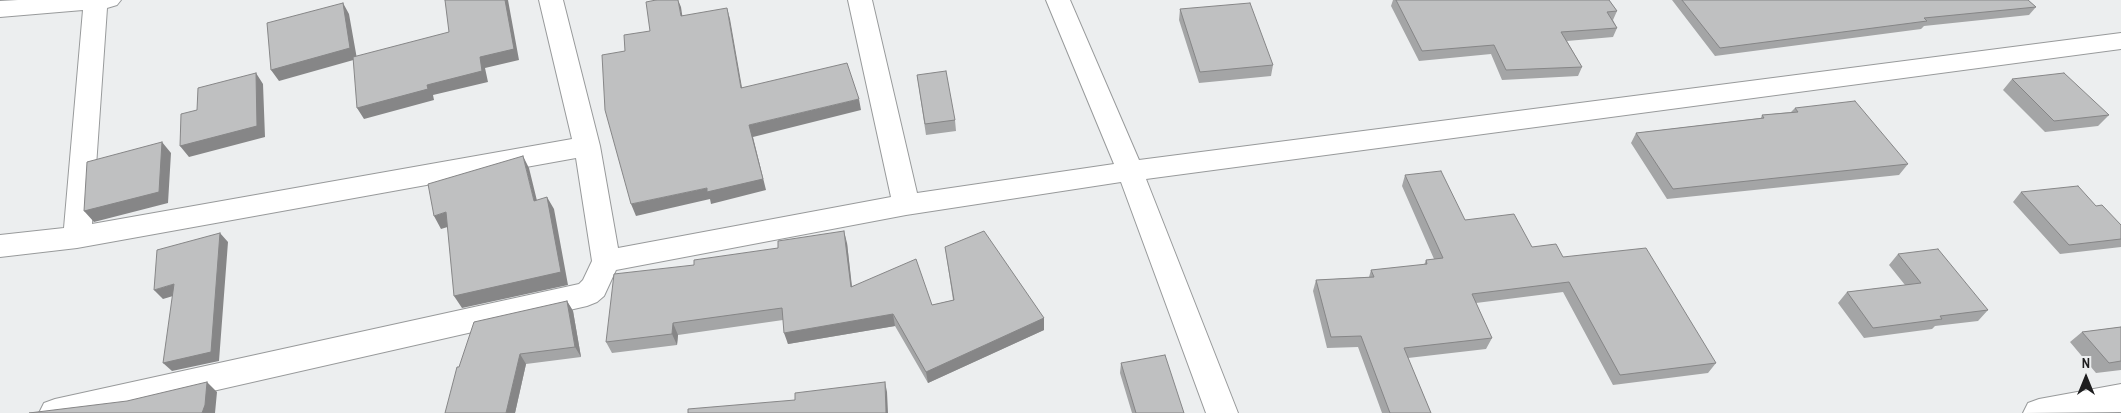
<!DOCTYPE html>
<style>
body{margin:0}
#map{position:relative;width:2121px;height:413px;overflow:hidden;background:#eceeef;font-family:"Archivo Narrow",sans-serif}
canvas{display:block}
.north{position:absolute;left:2061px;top:353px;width:50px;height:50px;-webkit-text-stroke:4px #eceeef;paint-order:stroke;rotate:0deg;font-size:14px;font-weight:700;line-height:20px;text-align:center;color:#1e1e1f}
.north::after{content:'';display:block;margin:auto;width:18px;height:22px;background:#1e1e1f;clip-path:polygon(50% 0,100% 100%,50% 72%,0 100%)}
</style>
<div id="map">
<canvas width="2121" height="413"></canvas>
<div class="north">N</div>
</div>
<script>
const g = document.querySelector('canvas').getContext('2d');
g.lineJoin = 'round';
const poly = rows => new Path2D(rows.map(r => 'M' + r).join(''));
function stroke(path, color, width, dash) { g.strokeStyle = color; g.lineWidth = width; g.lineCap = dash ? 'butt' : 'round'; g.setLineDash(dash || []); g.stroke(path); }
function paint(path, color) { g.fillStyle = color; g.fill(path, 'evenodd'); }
const street = poly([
 [18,0,121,0,117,5,107,8,92,224,572,139,539,0,563,0,600,146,618,248,891,197,848,0,872,0,917,193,1114,164,1046,0,1070,0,1139,160,2121,33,2121,49,1146,179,1238,413,1206,413,1121,182,906,215,616,270,604,296,597,302,587,306,116,413,39,413,44,403,55,399,579,284,583,280,592,261,576,158,77,248,0,257,0,235,64,228,83,10,0,17,0,1,18,0],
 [2121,384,2121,412,2023,413,2028,403,2039,399,2121,384]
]);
stroke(street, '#989a9b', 2);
paint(street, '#fff');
paint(poly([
 [1393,0,1609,0,1617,11,1613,20,1617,28,1613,37,1567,41,1582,67,1578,76,1502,80,1491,54,1419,61,1391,6],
 [1672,0,2028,0,2036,7,2029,15,1924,26,1921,29,1715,56],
 [1180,9,1273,65,1271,76,1199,83,1179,20],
 [917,75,955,120,956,131,926,135],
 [2012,79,2109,115,2098,126,2045,132,2003,90],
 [1795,108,1908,164,1899,175,1667,199,1631,143,1636,133,1761,118,1762,115,1791,112],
 [1405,175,1465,220,1532,247,1563,257,1716,363,1708,373,1613,385,1563,292,1476,303,1492,338,1486,349,1408,358,1431,413,1382,413,1358,347,1327,348,1313,291,1316,280,1369,277,1371,270,1424,265,1426,260,1434,259,1402,186],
 [2021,192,2096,206,2121,225,2121,247,2060,254,2013,202],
 [847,243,852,286,932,305,953,300,945,247,1044,318,1044,330,928,383,895,326,788,344,783,320,678,335,677,345,612,353,606,342,694,265,778,248],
 [1898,254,1988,310,1978,321,1935,326,1932,329,1864,338,1838,303,1847,292,1905,285,1889,265],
 [567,301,573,311,581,357,526,364,515,413,445,413,459,367],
 [2121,327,2121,370,2096,373,2070,342,2082,332],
 [1121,363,1184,413,1132,413,1120,373]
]), '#a4a5a6');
paint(poly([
 [505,0,508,0,519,60,485,68,488,82,433,95,434,100,364,119,357,108,427,85,480,57],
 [678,0,681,7,684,27,681,16],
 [343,3,349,14,357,59,279,81,271,70],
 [727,8,730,19,744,99,741,88],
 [256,73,263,84,265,137,189,157,180,146],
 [859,99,861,110,753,137,766,190,711,204,710,199,636,216,631,204,707,188,749,125],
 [162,142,171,153,168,203,94,222,84,211],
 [523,156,529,168,540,213,534,201],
 [547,197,554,209,568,285,462,308,454,296],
 [446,212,454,225,441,229,434,216],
 [844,231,847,243,853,298,851,287],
 [220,233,228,242,219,361,172,371,163,363],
 [174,284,183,293,163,299,154,290],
 [567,301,573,311,581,357,575,347],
 [893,314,895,326,788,344,784,333],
 [1044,318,1044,330,928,383,926,372],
 [673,323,678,335,677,345,672,334],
 [520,354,526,364,515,413,506,413],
 [207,382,217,392,215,413,202,413],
 [885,382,887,392,888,413,886,413]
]), '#868687');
const building = poly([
 [445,0,505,0,514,49,480,57,482,71,427,85,428,89,357,108,353,57,449,32,445,0],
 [656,0,678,0,681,16,727,8,741,88,847,63,859,99,749,125,763,179,707,192,707,188,631,204,605,110,602,55,625,51,624,35,650,31,646,2,656,0],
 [1396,0,1609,0,1617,11,1607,12,1617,28,1561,32,1582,67,1506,70,1494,45,1422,51,1396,0],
 [1682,0,2028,0,2036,7,1924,18,1927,21,1720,48,1682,0],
 [343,3,350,48,271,70,267,23,343,3],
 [1250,3,1273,65,1200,72,1180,9,1250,3],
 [946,71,955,120,925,124,917,75,946,71],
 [256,73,257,126,180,146,181,114,197,110,198,88,256,73],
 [2064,73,2109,115,2054,121,2012,79,2064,73],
 [1855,101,1908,164,1673,189,1636,133,1764,118,1762,115,1798,112,1795,108,1855,101],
 [162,142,159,192,84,211,87,162,162,142],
 [523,156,534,201,547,197,561,272,454,296,446,212,434,216,428,184,523,156],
 [1441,171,1465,220,1514,214,1532,247,1556,244,1563,257,1646,248,1716,363,1620,375,1569,282,1472,294,1492,338,1404,348,1431,413,1390,413,1361,336,1331,337,1316,280,1374,277,1371,270,1427,264,1426,260,1443,258,1405,175,1441,171],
 [2078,186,2096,206,2102,205,2121,225,2121,239,2069,245,2021,192,2078,186],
 [844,231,851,287,916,259,932,305,954,300,945,247,984,231,1044,318,926,372,893,314,784,333,782,308,673,323,672,334,606,342,614,274,694,265,694,260,778,248,778,241,844,231],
 [220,233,211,352,163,363,174,284,154,290,157,250,220,233],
 [1938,249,1988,310,1940,316,1942,319,1873,328,1847,292,1921,283,1898,254,1938,249],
 [567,301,575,347,520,354,506,413,445,413,457,367,459,367,474,322,567,301],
 [2121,327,2121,361,2109,363,2082,332,2121,327],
 [1165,355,1184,413,1136,413,1121,363,1165,355],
 [207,382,205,405,202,413,29,413,127,401,207,382],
 [885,382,886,413,688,413,688,409,795,400,795,393,885,382]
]);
paint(building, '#bfc0c1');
stroke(building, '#868687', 1);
</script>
